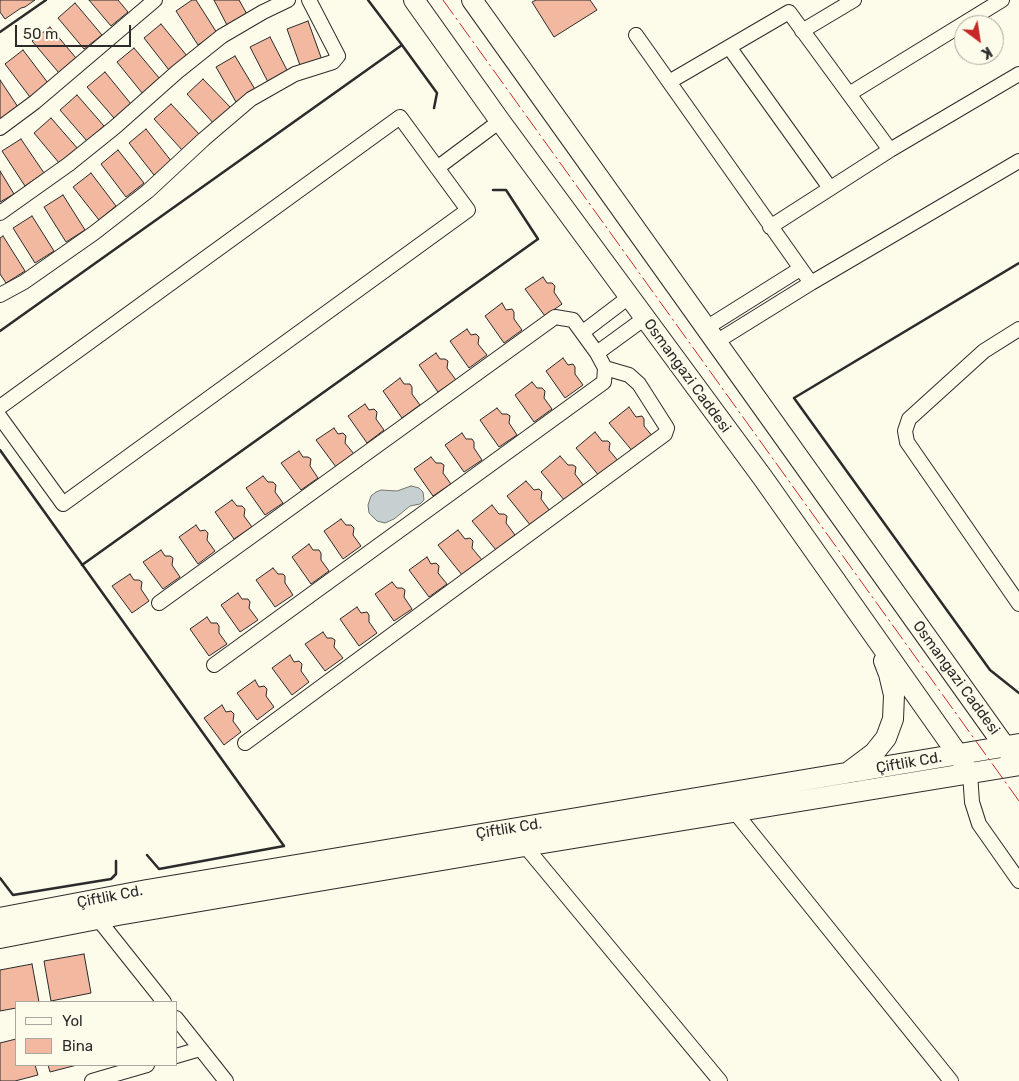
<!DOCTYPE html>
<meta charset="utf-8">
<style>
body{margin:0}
#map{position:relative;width:1019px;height:1081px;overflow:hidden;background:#fdfbea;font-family:Rubik,sans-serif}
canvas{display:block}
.legend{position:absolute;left:15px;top:1001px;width:162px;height:65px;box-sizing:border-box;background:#fdfbea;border:1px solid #a9a89e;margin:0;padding:6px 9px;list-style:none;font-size:15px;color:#2b2b2b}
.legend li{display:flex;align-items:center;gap:10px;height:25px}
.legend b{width:25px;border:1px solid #a9a89e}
.north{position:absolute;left:954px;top:15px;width:50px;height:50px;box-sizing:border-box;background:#fdfbea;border:1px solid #a9a89e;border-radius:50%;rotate:149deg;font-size:14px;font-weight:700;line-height:20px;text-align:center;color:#2b2b2b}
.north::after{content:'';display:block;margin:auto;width:18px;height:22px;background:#c62828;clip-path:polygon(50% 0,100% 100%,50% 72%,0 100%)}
.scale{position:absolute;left:15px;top:25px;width:116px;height:22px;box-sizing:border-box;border:2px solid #2b2b2b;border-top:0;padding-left:6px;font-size:15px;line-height:18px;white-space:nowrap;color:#2b2b2b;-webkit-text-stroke:4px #fdfbea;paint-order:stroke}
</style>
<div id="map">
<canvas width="1019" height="1081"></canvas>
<ul class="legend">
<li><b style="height:6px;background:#fdfbea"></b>Yol</li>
<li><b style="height:14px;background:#f2b8a0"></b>Bina</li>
</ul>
<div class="north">K</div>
<div class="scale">50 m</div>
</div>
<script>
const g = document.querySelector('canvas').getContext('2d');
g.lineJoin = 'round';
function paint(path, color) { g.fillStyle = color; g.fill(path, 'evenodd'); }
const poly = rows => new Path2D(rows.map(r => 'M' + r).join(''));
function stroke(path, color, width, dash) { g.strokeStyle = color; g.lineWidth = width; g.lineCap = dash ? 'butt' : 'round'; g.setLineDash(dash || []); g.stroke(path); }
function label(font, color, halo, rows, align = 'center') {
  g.font = font + ' Rubik,sans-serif'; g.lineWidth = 4; g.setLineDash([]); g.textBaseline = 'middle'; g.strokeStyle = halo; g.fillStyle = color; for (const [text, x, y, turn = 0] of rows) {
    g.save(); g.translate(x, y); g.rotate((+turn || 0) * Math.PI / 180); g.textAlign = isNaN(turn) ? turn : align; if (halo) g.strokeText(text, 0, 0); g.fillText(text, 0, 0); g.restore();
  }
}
const water = poly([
 [411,486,419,488,423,492,424,500,420,504,410,506,394,519,385,523,377,521,369,513,368,505,371,496,376,492,381,490,397,491,411,486]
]);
paint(water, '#c7d0d0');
stroke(water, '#74746e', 1);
const building = poly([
 [0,0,35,0,25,7,21,8,5,19,0,12,0,0],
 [89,0,118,0,128,12,111,26,89,0],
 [192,0,196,0,217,33,198,45,176,11,192,0],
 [214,0,239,0,248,16,228,27,214,0],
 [536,0,590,0,597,10,554,37,532,2,536,0],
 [75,3,102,35,84,49,58,18,75,3],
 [308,21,322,60,301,68,287,29,308,21],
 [161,24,187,56,169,70,144,38,161,24],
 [50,27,76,58,59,73,32,41,50,27],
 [270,37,289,74,269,84,250,47,270,37],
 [134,48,160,79,143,94,117,62,134,48],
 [23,50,48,83,30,97,5,64,23,50],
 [235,56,256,91,236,102,216,67,235,56],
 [105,72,131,104,114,118,87,87,105,72],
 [203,79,232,109,215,125,187,94,203,79],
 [0,80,18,107,0,119,0,80],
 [77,95,104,126,87,141,60,110,77,95],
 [171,104,199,134,182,150,154,119,171,104],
 [51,118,78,149,60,164,34,133,51,118],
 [146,129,172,162,154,175,129,143,146,129],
 [21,139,44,173,25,186,2,151,21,139],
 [118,150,144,183,126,197,101,164,118,150],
 [0,171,14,194,0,202,0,171],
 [91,173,116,206,99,220,73,187,91,173],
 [63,195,85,230,66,242,44,207,63,195],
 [32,216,54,251,35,263,13,228,32,216],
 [3,236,25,271,6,283,0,274,0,238,3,236],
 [543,277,547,283,552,283,555,286,554,292,562,304,545,316,525,289,543,277],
 [502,303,506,310,512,309,514,312,514,319,522,330,504,343,485,316,502,303],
 [467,329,471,335,476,334,479,337,478,344,487,355,469,368,450,341,467,329],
 [436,353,440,359,445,359,448,361,447,368,456,380,438,392,419,365,436,353],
 [563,358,568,365,573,364,575,367,575,374,583,385,565,398,546,371,563,358],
 [400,378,404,384,410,384,412,387,412,394,420,405,402,418,383,391,400,378],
 [532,382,537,388,542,388,545,391,544,398,552,409,534,422,515,395,532,382],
 [365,404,369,410,374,409,377,412,376,419,384,430,367,443,348,416,365,404],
 [629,407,636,417,642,416,644,419,644,426,653,437,634,453,609,423,629,407],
 [497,408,502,414,507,414,510,416,509,423,517,435,499,447,480,420,497,408],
 [334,428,338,434,343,433,346,436,345,443,354,454,336,467,316,440,334,428],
 [595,432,602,441,608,441,610,443,609,450,619,462,600,477,576,448,595,432],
 [462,433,466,439,472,439,474,442,474,448,482,460,464,472,445,445,462,433],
 [299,451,303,457,308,457,311,459,310,466,318,478,301,490,281,463,299,451],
 [560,456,568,465,573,465,576,467,575,474,584,486,565,501,541,472,560,456],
 [431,457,436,463,441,463,444,465,443,473,451,484,433,496,414,469,431,457],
 [263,476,268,482,273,482,276,485,275,492,283,503,265,515,246,488,263,476],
 [526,481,534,490,539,489,542,492,541,499,550,511,531,526,507,496,526,481],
 [232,500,237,506,242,506,245,509,244,516,252,527,234,539,215,512,232,500],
 [492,505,499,514,504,514,507,516,506,523,515,535,496,550,472,521,492,505],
 [341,519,346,525,351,525,354,528,353,535,361,546,343,559,324,531,341,519],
 [196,525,200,531,205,530,208,533,207,540,215,551,198,564,179,537,196,525],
 [458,530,465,539,470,538,473,541,472,548,482,560,462,575,438,545,458,530],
 [309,544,313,550,319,550,321,553,321,560,329,571,311,584,292,557,309,544],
 [161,550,165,556,170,556,173,558,172,565,180,577,163,589,143,562,161,550],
 [427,557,431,564,436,563,439,566,438,573,447,584,429,597,409,570,427,557],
 [273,568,278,574,283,574,285,576,285,583,293,595,275,607,256,580,273,568],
 [130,574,134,580,139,580,142,582,141,589,149,601,132,613,112,586,130,574],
 [392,582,397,588,402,588,405,590,404,597,412,609,394,621,375,594,392,582],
 [238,593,242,599,248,599,250,602,249,608,258,620,240,632,221,605,238,593],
 [357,607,361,613,367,612,369,615,369,622,377,633,359,646,340,619,357,607],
 [207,617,211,623,217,623,219,626,219,633,227,644,209,656,190,629,207,617],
 [323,632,327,638,332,638,335,640,334,647,343,658,325,671,305,644,323,632],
 [290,655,294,662,299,661,302,664,301,671,309,682,292,695,272,668,290,655],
 [255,680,259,687,264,686,267,689,266,696,274,707,257,720,237,693,255,680],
 [222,705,226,712,231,711,234,714,233,721,241,732,224,745,204,718,222,705],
 [84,954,91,993,51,1001,44,961,84,954],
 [32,964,39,1002,16,1002,16,1008,0,1011,0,970,32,964],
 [16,1039,16,1065,35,1065,38,1075,15,1081,0,1081,0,1043,16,1039],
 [48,1065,77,1065,50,1072,48,1065]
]);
paint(building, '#f2b8a0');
stroke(building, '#2b2b2b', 1);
const street = poly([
 [802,31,854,0],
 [636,35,811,283,1019,161],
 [729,47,830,188],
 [669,82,789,12,890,150],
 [849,94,1002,0],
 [0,128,35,102,155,0],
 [437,168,500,121],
 [0,213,69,164,115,127,177,72,222,36,263,12,288,0],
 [770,227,890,150,1019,74],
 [0,295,24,282,94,233,148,191,204,139,251,99,295,74,333,62,338,56,309,0],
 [706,328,800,269],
 [1019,329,984,351,909,419,905,431,907,442,1019,604],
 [583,332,629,297],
 [716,342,811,283],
 [597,353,645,318],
 [0,407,400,117,468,210,63,504,0,417],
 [159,603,555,317,573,320,597,353,605,368,604,382,214,665],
 [245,743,665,434,667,428,639,384,629,375,605,368],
 [970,773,972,802,979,824,1019,881],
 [734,811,951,1081],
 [525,846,720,1081],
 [98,919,164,1002],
 [176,1018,226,1081],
 [176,1056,200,1049],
 [92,1081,147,1065]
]);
const secondary = poly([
 [414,0,500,121,763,478,964,763],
 [472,0,1011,755],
 [850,771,874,753,886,738,893,719,894,695,889,674,884,661],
 [0,918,147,890,1019,744],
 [0,938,118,915,525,846,1019,765]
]);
stroke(street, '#2b2b2b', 16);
stroke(secondary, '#2b2b2b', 22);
stroke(street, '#fdfbea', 14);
stroke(secondary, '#fdfbea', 20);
stroke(poly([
 [0,32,46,0],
 [402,45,437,93,434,108],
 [1019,263,794,398,990,670,1019,693],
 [0,331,402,45,368,0],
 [0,450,284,846,159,869,147,855],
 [82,565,538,239,506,190,493,190],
 [0,878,13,895,111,879,116,874,116,861]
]), '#2b2b2b', 2.5);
stroke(poly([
 [443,0,1019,801]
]), '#c62828', 1, [18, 4, 2.5, 4]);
label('15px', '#2b2b2b', '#fdfbea', [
 ["Osmangazi Caddesi",687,376,54],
 ["Osmangazi Caddesi",956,678,54],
 ["Çiftlik Cd.",909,763,-10],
 ["Çiftlik Cd.",509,829,-9],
 ["Çiftlik Cd.",110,897,-11]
]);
</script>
